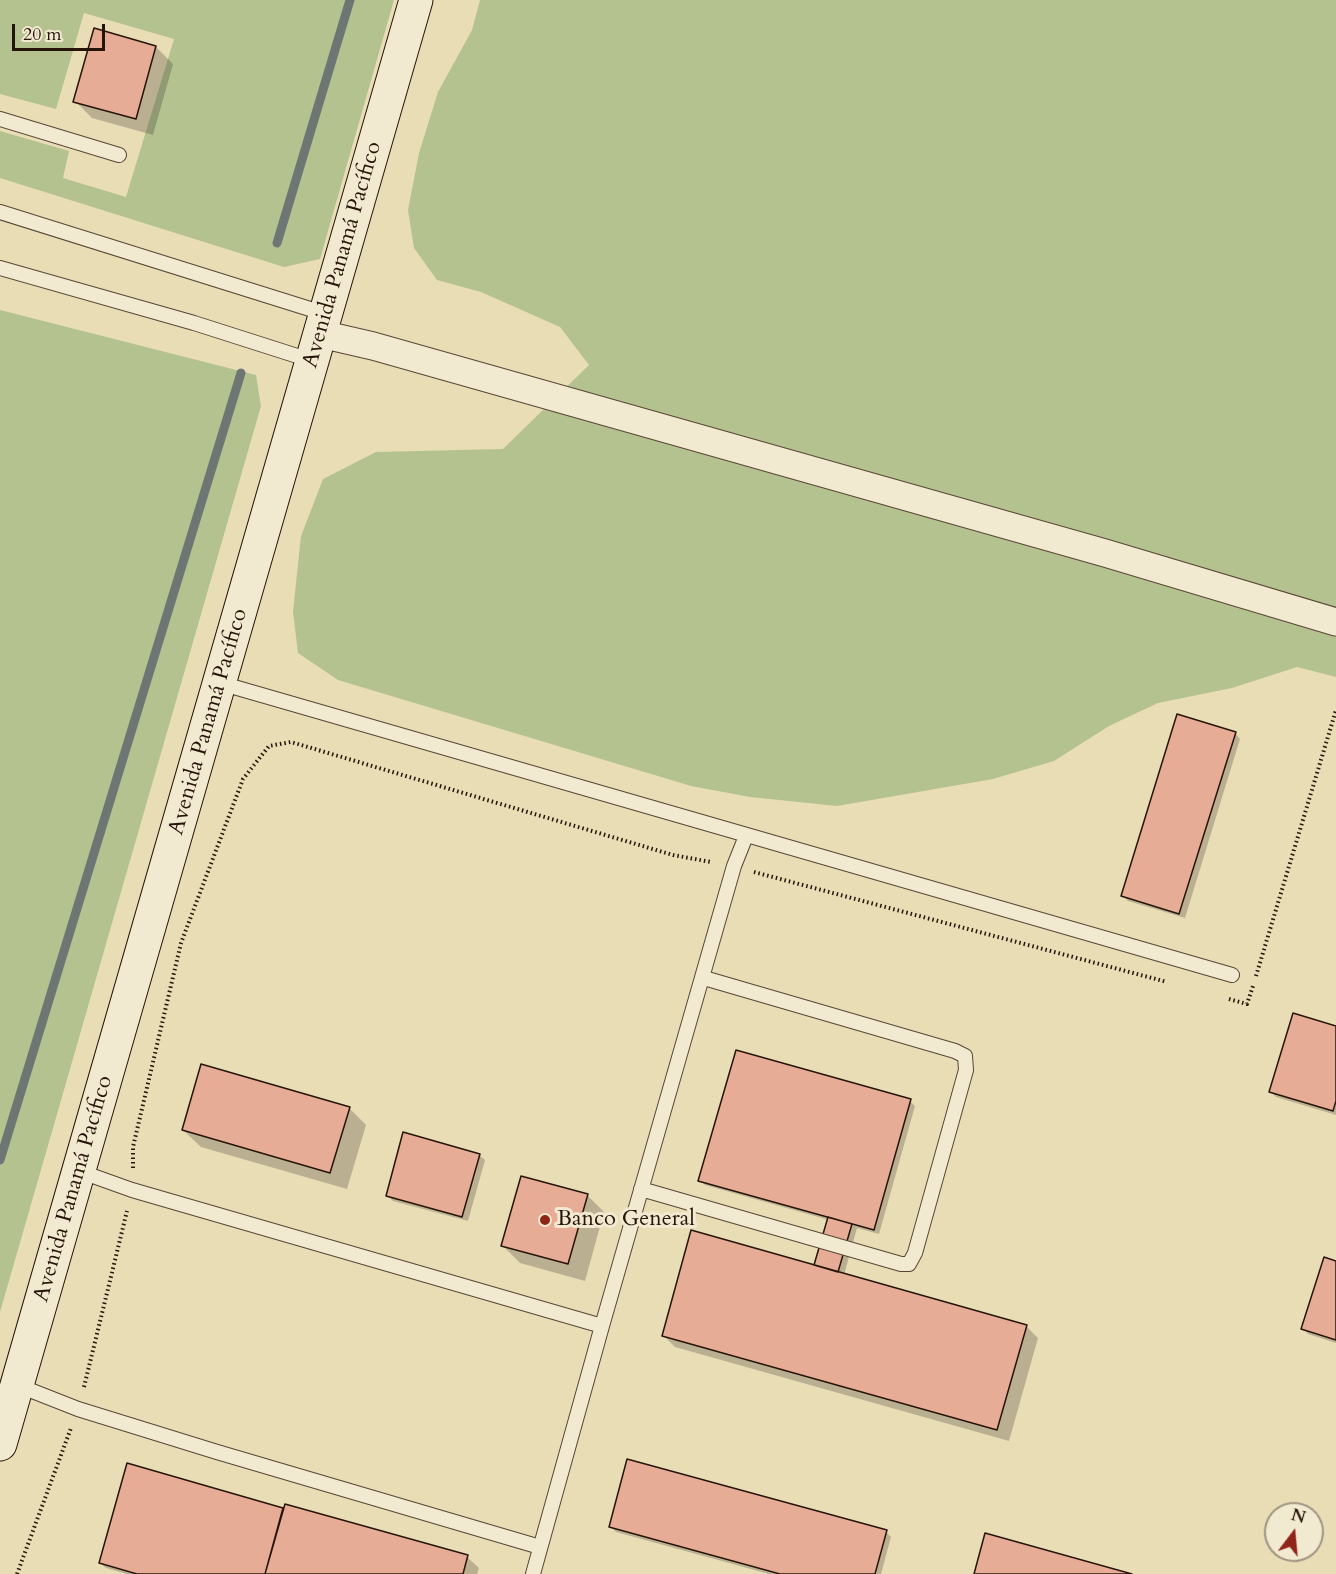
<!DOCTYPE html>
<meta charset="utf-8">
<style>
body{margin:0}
#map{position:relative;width:1336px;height:1574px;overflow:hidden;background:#e9ddb6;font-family:Cardo,serif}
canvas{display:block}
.north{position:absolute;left:1264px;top:1502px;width:60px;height:60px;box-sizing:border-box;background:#f1e9d0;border:2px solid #a09480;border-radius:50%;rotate:16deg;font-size:16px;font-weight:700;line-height:24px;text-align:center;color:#271408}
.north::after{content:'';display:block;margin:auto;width:21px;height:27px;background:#8f2418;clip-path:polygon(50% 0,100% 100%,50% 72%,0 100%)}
.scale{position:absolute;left:12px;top:24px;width:93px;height:27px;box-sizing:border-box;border:3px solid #271408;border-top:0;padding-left:8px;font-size:18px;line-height:21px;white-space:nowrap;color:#271408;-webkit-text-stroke:4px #f1e9d0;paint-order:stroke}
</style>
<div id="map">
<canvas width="1336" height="1574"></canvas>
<div class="north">N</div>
<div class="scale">20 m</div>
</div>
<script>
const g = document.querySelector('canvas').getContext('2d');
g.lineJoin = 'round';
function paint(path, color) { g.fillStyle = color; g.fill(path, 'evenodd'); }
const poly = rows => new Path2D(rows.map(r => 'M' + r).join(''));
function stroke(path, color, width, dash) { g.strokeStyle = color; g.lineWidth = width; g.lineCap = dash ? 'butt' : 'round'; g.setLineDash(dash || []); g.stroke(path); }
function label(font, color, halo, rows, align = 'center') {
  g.font = font + ' Cardo,serif'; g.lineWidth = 6; g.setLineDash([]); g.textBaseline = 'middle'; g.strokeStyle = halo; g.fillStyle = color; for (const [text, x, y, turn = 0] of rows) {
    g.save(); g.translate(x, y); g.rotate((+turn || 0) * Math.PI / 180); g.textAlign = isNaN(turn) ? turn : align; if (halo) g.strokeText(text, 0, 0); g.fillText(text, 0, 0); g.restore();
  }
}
paint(poly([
 [0,0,394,0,320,259,284,267,0,178,0,131,69,151,63,178,126,197,174,39,84,13,56,109,0,94],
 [480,0,1336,0,1336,677,1297,667,1232,688,1158,703,1109,726,1054,761,993,779,837,806,750,797,691,786,338,680,298,653,293,612,301,536,323,479,376,452,503,449,589,365,560,327,481,292,437,280,414,248,408,210,419,153,438,92,472,30],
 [0,310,256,375,261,406,0,1312]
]), '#b4c290');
paint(poly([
 [156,47,173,64,153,135,92,118,75,101],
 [1235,733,1240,739,1185,918,1128,901,1123,896],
 [1336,1027,1336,1115,1276,1097,1271,1092],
 [910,1101,915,1106,879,1234,857,1228,844,1275,1026,1326,1038,1338,1009,1441,675,1347,663,1335,815,1267,829,1220,705,1185,700,1180],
 [349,1108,366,1125,347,1189,201,1147,183,1130],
 [479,1155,485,1160,468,1221,393,1201,387,1195],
 [587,1195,604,1212,585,1281,520,1263,503,1246],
 [1336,1262,1336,1343,1308,1334,1303,1328],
 [283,1509,467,1557,479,1568,477,1574,127,1574,106,1568,100,1563],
 [611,1527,886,1532,891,1537,881,1574,769,1574,616,1532]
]), '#0003');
stroke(poly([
 [277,243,350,0],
 [0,1160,241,373]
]), '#6e7673', 9);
const building = poly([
 [94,28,156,46,136,119,73,102,94,28],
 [1177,714,1236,732,1179,914,1121,896,1177,714],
 [1293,1013,1336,1026,1336,1101,1333,1111,1269,1092,1293,1013],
 [736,1050,911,1099,874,1230,698,1181,736,1050],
 [201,1064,350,1107,330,1173,182,1130,201,1064],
 [403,1132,480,1154,462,1217,386,1196,403,1132],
 [521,1176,588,1194,568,1264,501,1246,521,1176],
 [828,1217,852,1224,838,1272,814,1265,828,1217],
 [691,1230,1027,1325,997,1430,662,1336,691,1230],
 [1324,1257,1336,1261,1336,1340,1301,1329,1324,1257],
 [627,1459,887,1530,875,1574,780,1574,609,1527,627,1459],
 [127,1463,283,1508,265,1574,137,1574,99,1563,127,1463],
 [285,1504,468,1555,463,1574,265,1574,285,1504],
 [985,1533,1132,1574,974,1574,985,1533]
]);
paint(building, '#e7ac96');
stroke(building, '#271408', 1.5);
const lane = poly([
 [0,119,119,155],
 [0,212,326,314],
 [0,268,194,323,313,361],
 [220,683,1232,975],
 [79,1171,132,1190,602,1326,734,866,746,836],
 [641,1189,901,1264,909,1264,915,1253,966,1070,965,1056,955,1051,704,978],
 [17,1385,78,1409,217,1452,540,1547],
 [533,1574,602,1326]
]);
const street = poly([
 [321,334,373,346,1105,553,1336,622]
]);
const secondary = poly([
 [0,1444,416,0]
]);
stroke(lane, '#584634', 16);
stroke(street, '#584634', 29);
stroke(secondary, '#271408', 35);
stroke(poly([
 [754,872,1167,982],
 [1256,976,1336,710],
 [1229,999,1247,1004,1253,986],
 [133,1168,133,1147,181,943,243,779,269,746,291,742,673,855,711,862],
 [84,1387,127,1211],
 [17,1574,71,1428]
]), '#271408', 4, [1.5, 3]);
stroke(lane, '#f1e9d0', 14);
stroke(street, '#f1e9d0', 27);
stroke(secondary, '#f1e9d0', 33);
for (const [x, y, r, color] of [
 [545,1220,6,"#8f2418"]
]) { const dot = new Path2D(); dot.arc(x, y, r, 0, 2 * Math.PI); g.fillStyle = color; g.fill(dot); stroke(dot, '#f1e9d0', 2); }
label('22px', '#271408', '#f1e9d0', [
 ["Avenida Panamá Pacífico",343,255,-74],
 ["Avenida Panamá Pacífico",209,722,-74],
 ["Avenida Panamá Pacífico",74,1189,-74]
]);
label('22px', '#271408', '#f1e9d0', [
 ["Banco General",557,1220]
], 'left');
</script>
